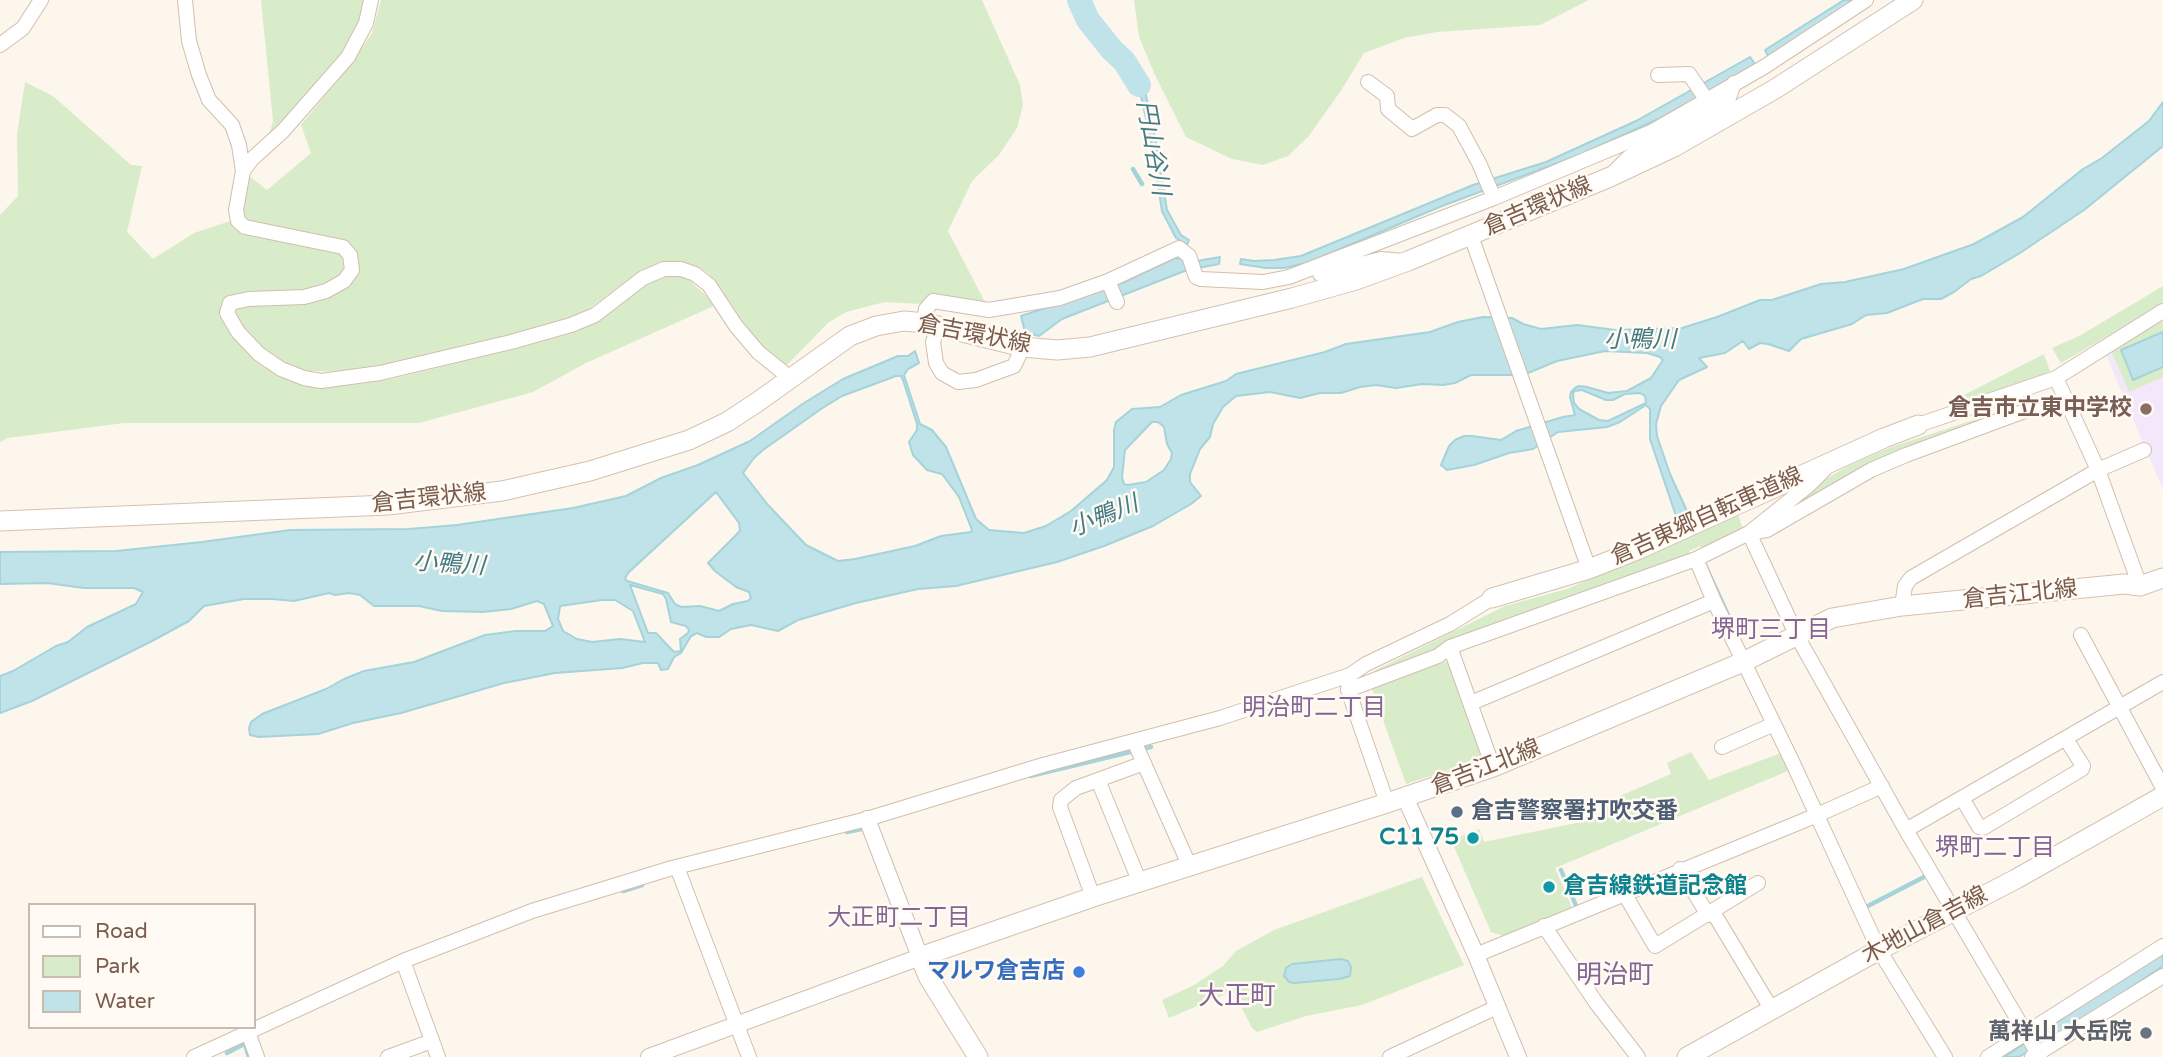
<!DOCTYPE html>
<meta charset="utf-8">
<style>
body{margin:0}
#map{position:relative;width:2163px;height:1057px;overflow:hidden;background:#fdf6ec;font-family:"Varela Round",sans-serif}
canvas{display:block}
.legend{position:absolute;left:28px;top:903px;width:228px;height:126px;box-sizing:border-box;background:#fffaf3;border:2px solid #cabbb1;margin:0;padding:9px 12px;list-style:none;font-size:21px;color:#7a5c4d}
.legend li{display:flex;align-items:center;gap:14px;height:35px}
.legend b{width:35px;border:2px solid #cabbb1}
</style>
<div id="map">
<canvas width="2163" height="1057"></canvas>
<ul class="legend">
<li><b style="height:9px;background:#fff"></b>Road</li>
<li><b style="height:19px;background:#d8ecc9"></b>Park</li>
<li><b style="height:19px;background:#bfe3e8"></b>Water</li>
</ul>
</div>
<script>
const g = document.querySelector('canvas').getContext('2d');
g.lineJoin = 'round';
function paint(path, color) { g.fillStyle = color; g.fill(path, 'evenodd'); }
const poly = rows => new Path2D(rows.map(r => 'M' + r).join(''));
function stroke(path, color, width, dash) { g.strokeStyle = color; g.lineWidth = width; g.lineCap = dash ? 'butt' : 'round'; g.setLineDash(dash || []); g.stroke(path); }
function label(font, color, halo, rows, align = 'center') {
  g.font = font + ' "Varela Round","Noto Sans JP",sans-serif'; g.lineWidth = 5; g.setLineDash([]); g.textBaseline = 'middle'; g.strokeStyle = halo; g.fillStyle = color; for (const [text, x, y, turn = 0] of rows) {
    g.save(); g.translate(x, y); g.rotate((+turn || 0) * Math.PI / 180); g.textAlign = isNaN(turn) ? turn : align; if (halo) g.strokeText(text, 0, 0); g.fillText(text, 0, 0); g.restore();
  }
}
paint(poly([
 [2163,314,2163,490,2104,350]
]), '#f3e8fa');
paint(poly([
 [261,0,365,0,355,33,343,52,303,102,269,135,273,121],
 [381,0,982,0,1020,85,1023,105,1017,128,999,155,972,181,948,231,986,304,928,297,921,304,885,302,846,312,829,322,787,365,777,363,764,355,732,305,709,274,699,267,683,263,655,266,635,275,578,317,399,363,349,372,309,371,293,367,289,379,307,386,361,384,391,379,519,348,576,332,603,316,642,285,661,277,675,276,687,278,716,305,586,363,533,392,419,423,124,423,8,438,0,442,0,215,18,196,17,134,25,82,53,96,131,165,142,166,127,232,153,259,194,233,230,221,238,221,243,171,267,190,311,153,301,125,346,70,372,33],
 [1134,0,1589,0,1540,25,1437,32,1404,38,1364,53,1340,92,1308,137,1288,156,1263,165,1232,159,1186,137,1155,75,1139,37],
 [2163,286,2163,304,2061,363,2052,348,2081,335],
 [2163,315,2163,377,2129,392,2110,348],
 [2044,354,2050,371,2040,377,1959,402,1959,399,1964,395],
 [2041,398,2050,403,1779,515,1829,477,1850,465,1891,447],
 [1738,514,1744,532,1705,551,1700,546,1689,551,1691,556,1443,644,1424,658,1373,673,1374,671,1505,606,1567,589],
 [1445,662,1450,663,1483,759,1406,784,1371,686],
 [1691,752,1709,780,1781,753,1788,771,1555,868,1573,910,1504,936,1491,932,1451,840,1479,829,1484,842,1591,820,1620,796,1671,774,1667,763],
 [1422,877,1464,965,1362,1005,1306,1016,1257,1032,1252,1028,1233,991,1169,1018,1162,1000,1194,985,1223,966,1236,951,1274,930]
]), '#d8ecc9');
const water = poly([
 [1844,0,1857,0,1768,56,1765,50,1844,0],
 [1750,57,1755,64,1663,117,1579,155,1442,206,1309,262,1285,268,1266,268,1240,264,1241,259,1254,261,1274,260,1301,256,1473,185,1546,162,1636,121,1750,57],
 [1123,58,1135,73,1145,91,1155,136,1167,210,1181,235,1189,240,1187,245,1176,238,1162,211,1150,136,1140,92,1120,61,1123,58],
 [2163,102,2163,146,2084,210,2020,253,1981,276,1971,279,1954,292,1941,299,1923,299,1887,313,1866,315,1852,324,1801,339,1789,351,1768,344,1760,343,1749,349,1743,341,1725,353,1699,358,1707,367,1679,380,1661,406,1656,424,1657,436,1670,474,1687,511,1676,516,1650,439,1650,409,1646,405,1620,422,1607,427,1558,432,1533,449,1509,453,1474,465,1447,470,1441,465,1449,446,1455,440,1464,436,1472,436,1501,440,1516,431,1563,417,1575,415,1570,397,1571,392,1575,388,1579,386,1587,387,1608,393,1627,391,1651,378,1663,360,1660,357,1647,353,1605,351,1557,361,1523,375,1471,375,1455,383,1443,385,1422,384,1396,388,1376,385,1360,387,1341,393,1320,393,1300,398,1270,392,1236,396,1223,407,1213,424,1210,437,1200,449,1190,474,1190,482,1201,496,1191,504,1153,526,1104,546,1057,562,956,586,918,589,856,603,798,620,778,631,751,625,731,629,719,637,706,637,697,633,691,636,681,653,674,657,668,669,661,670,658,663,643,663,622,668,555,673,504,683,401,713,353,723,318,734,259,737,250,735,249,728,251,722,262,714,326,689,344,679,364,671,414,662,485,635,516,631,545,631,553,626,544,604,537,601,511,609,483,612,442,611,419,606,374,606,360,595,349,593,335,595,329,593,294,601,272,599,244,599,204,606,189,621,152,641,32,701,0,713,0,676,13,671,56,646,68,642,87,627,136,604,143,592,134,588,84,588,47,583,0,584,0,552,116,551,202,542,290,530,409,529,457,525,573,508,626,496,661,478,698,465,750,441,804,403,843,379,898,356,908,356,915,351,919,363,908,369,904,375,920,424,932,430,946,447,976,519,989,530,1024,533,1046,526,1071,511,1107,480,1114,467,1114,430,1116,422,1132,409,1160,407,1181,395,1226,381,1236,374,1325,352,1346,344,1430,332,1458,322,1483,317,1512,318,1523,324,1541,329,1577,325,1615,330,1682,328,1717,317,1760,300,1772,300,1821,284,1845,282,1904,269,1974,244,2023,217,2083,169,2102,158,2149,121,2163,102],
 [896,376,901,376,903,380,917,424,917,430,909,442,913,455,927,470,942,474,959,497,972,530,971,532,941,536,915,546,855,559,838,561,806,545,768,505,743,473,754,458,763,450,821,409,842,396,896,376],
 [1582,390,1606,400,1613,400,1625,394,1640,393,1645,396,1646,403,1608,421,1599,420,1579,409,1574,403,1573,393,1575,391,1582,390],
 [1152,422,1158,422,1164,427,1167,444,1172,453,1171,459,1164,470,1146,482,1128,485,1124,484,1122,477,1125,450,1152,422],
 [716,492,739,523,740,531,708,563,715,571,736,587,749,592,751,598,748,601,733,604,719,611,700,606,681,607,675,604,668,593,627,581,625,578,629,572,716,492],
 [630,585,663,594,666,599,671,622,686,626,689,630,688,633,680,639,681,651,674,652,656,633,648,633,630,585],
 [602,600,615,600,633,611,645,642,620,639,592,642,577,639,563,631,558,619,560,606,602,600],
 [1220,257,1219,264,1187,270,1062,319,1039,336,1025,332,1021,316,1122,283,1175,258,1197,261,1220,257],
 [2163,332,2163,367,2133,380,2121,350,2163,332],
 [2163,952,2163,966,2106,1004,2019,1057,2004,1057,2163,952],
 [1341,959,1348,961,1351,967,1350,976,1339,979,1294,983,1289,982,1284,976,1286,968,1292,964,1341,959]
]);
paint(water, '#bfe3e8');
stroke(water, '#a5d3da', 2);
stroke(poly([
 [1133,169,1142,184],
 [1705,565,1728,615],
 [1030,776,1151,747],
 [847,832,866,828],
 [1561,870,1577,908],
 [623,891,642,885],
 [1864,908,1926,876],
 [246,1047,249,1057],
 [227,1053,244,1044]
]), '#a5d3da', 4.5);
stroke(poly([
 [1079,0,1088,20,1112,50,1124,61,1139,85]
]), '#bfe3e8', 24);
const minor = poly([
 [185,0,189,41,199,75,209,100,232,125,239,145,243,171],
 [371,0,366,23,348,57,283,131,252,159,243,171,236,210,238,221,245,227,343,247,350,255,352,270,344,281,326,291,304,297,249,299,230,303,227,313,238,332,259,354,281,369,304,378,321,381,380,373,511,342,571,325,595,315,643,278,664,269,681,269,695,274,709,285,736,326,758,352,790,378],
 [0,45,23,28,41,0],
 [1658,75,1689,74,1706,99],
 [1368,82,1387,96,1388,109,1412,129,1437,115,1445,115,1459,126,1479,163,1494,198],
 [1615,171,1629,157,1729,98,1734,83],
 [1471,236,1589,569],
 [1320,274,1381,259,1403,261],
 [1108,281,1117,302],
 [924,323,926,309,933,301,989,310,1060,298,1108,281,1179,248,1189,256,1196,277,1201,279,1263,282,1289,277,1494,198,1651,132,1764,67,1866,0],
 [938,326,933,342,936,363,942,373,958,382,976,380,1014,366,1023,347],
 [2056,378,2098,470,2140,586],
 [1918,425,2056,378,2163,311],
 [1825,469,1809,485,1749,533,1797,636,1906,830,2040,1057],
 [1696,559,1714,601,1791,759,1879,950,1945,1057],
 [1902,606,1905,586,1911,578,2098,470,2144,450],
 [2081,635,2163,788],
 [1450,647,1493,767],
 [1350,675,1348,690,1438,656,1450,647,1696,559,1749,533,1767,530,1871,470,1906,455,2041,405,2053,407,2069,405],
 [1348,690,1387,803],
 [1471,703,1714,601],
 [1134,741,1190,867],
 [1722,747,1774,724],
 [1098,780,1140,883],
 [1962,798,1979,827,1983,828,2082,769,2083,766,2066,739],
 [1906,830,2163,682],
 [677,867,749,1057],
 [1680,869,1708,915],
 [1624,893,1655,946,1758,883],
 [1093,897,1060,807,1061,800,1076,788,1144,763],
 [1713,912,1772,1010],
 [1544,926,1597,1004,1638,1057],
 [1476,955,1815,816,1882,786],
 [403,961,438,1057],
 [248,1032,257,1057],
 [194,1057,403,961,532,911,672,868,867,819,1043,765,1220,718,1350,675,1366,664,1450,624,1492,598],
 [388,1057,432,1041],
 [1390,1057,1497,1007],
 [1988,1057,2163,946],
 [2032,1057,2163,976]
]);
const tertiary = poly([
 [1405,797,1476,955,1518,1057],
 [649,1057,920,957,867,819]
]);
const secondary = poly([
 [0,521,388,505,502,491,590,471,689,440,727,422,756,403,850,336,876,326,904,321,926,323,1023,347,1057,350,1090,347,1292,298,1356,280,1408,261,1610,177,1674,147,1775,89,1913,0],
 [1492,598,1589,569,1637,550,1884,438,1918,425],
 [978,1057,929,978,920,957,1093,897,1387,803,1493,767,1743,662,1832,618,1902,606,2124,584,2140,586,2163,578],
 [1687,1057,1879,950,2016,879,2163,796]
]);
stroke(minor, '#d1beb0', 16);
stroke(tertiary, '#d1beb0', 18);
stroke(secondary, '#d6c0b0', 21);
stroke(minor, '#fff', 14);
stroke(tertiary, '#fff', 16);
stroke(secondary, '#fff', 19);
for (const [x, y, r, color] of [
 [2146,409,7,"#8d6e63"],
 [1457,812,7,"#5c6f8a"],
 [1473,838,7,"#0f9aa8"],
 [1549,887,7,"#0f9aa8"],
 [1079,972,7,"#3f7fe0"],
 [2146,1033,7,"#6b7280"]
]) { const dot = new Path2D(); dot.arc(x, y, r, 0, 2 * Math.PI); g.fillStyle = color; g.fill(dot); stroke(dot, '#fffaf3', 2.5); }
label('23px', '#7a5c4d', '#fffaf3', [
 ["倉吉環状線",1538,207,-23],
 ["倉吉環状線",974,335,11],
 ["倉吉環状線",429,499,-6],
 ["倉吉東郷自転車道線",1707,517,-24],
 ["倉吉江北線",2020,595,-6],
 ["倉吉江北線",1486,768,-21],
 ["木地山倉吉線",1925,926,-28]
]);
label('bold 23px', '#785e54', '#fffaf3', [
 ["倉吉市立東中学校",2132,409]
], 'right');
label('bold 23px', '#4e5e75', '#fffaf3', [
 ["倉吉警察署打吹交番",1471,812]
], 'left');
label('bold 23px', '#0d838f', '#fffaf3', [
 ["C11 75",1459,838],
 ["倉吉線鉄道記念館",1563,887,"left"]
], 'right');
label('bold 23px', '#366cbe', '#fffaf3', [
 ["マルワ倉吉店",1065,972]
], 'right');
label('bold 23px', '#5b616d', '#fffaf3', [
 ["萬祥山 大岳院",2132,1033]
], 'right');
label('italic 24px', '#437c86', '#fffaf3', [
 ["円山谷川",1152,148,80],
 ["小鴨川",1640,341],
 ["小鴨川",1104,517,-22],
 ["小鴨川",449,565,4]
]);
label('24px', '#846695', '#fffaf3', [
 ["堺町三丁目",1771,631],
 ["明治町二丁目",1314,709],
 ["堺町二丁目",1995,849],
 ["大正町二丁目",899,919]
]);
label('26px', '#846695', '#fffaf3', [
 ["明治町",1615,976],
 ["大正町",1237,997]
]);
</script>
